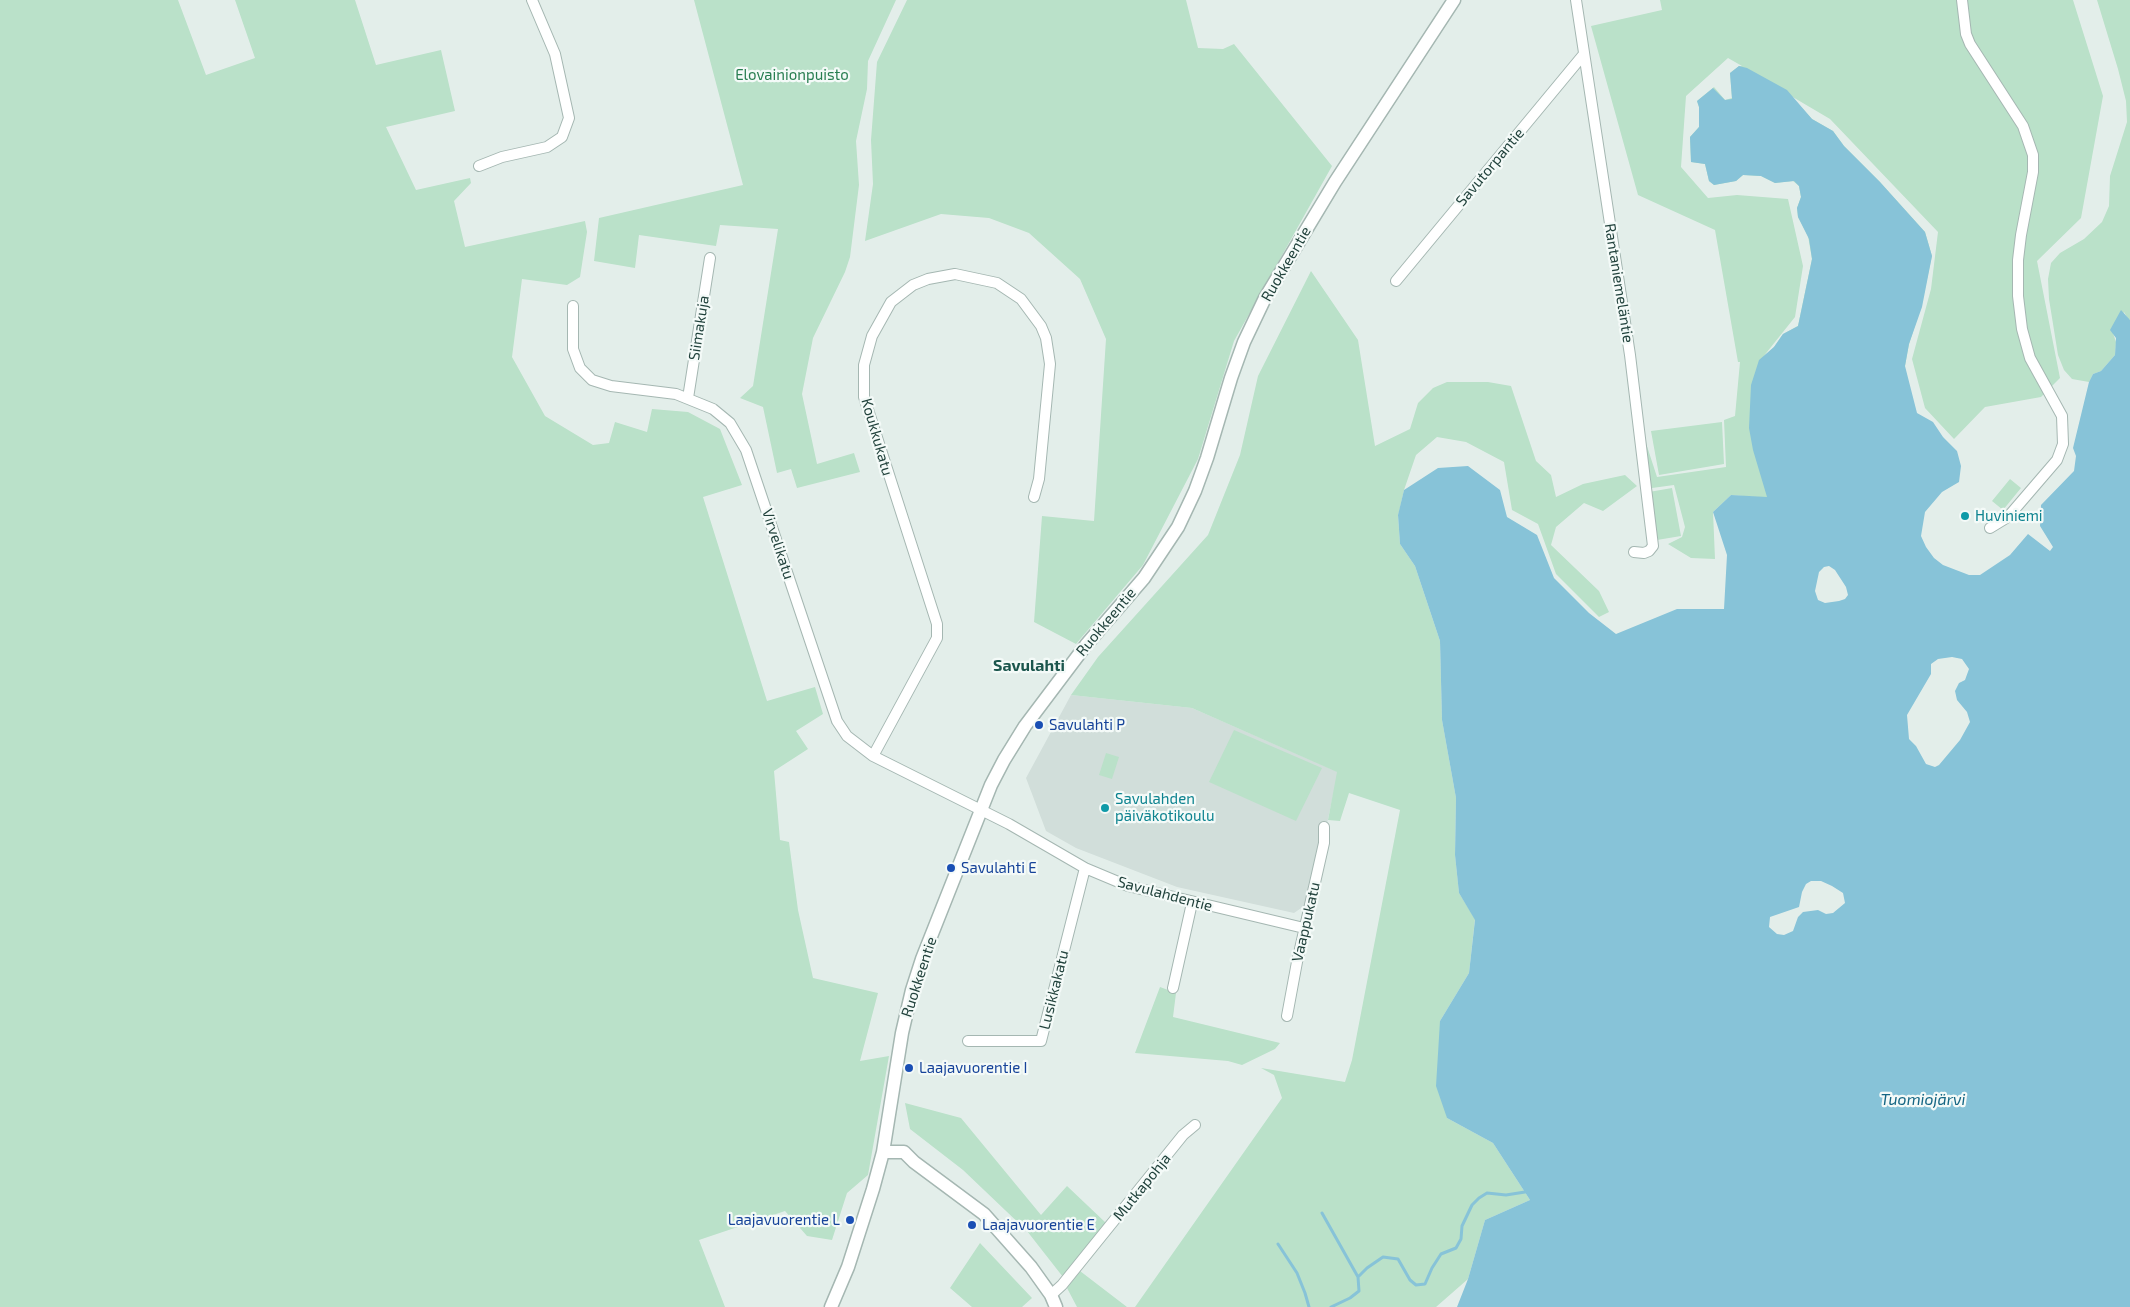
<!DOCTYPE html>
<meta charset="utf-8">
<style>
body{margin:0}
canvas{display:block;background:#e3eeea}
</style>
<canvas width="2130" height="1307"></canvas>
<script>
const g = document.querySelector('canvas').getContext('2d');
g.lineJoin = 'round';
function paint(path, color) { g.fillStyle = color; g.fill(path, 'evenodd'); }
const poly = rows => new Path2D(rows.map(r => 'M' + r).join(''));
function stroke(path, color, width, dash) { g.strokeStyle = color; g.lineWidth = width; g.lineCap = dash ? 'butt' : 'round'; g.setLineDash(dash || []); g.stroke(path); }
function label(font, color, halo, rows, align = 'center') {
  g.font = font + ' "Exo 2",sans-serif'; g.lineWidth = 4.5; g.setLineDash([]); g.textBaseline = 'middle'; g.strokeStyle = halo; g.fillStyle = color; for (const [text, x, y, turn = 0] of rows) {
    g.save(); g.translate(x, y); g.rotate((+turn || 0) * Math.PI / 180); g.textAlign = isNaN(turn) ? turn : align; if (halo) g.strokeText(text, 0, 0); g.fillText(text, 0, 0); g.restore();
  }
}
paint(poly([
 [1071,695,1192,708,1338,772,1325,833,1304,906,1294,913,1177,887,1076,848,1046,831,1026,778]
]), '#d1deda');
paint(poly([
 [0,0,178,0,206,75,255,58,235,0,355,0,376,65,441,50,455,111,386,127,416,190,470,178,471,183,454,201,465,247,585,221,587,232,580,277,567,285,522,279,512,357,545,416,593,445,609,443,615,422,647,432,652,409,688,412,720,429,742,485,703,497,767,701,815,687,823,714,796,731,808,749,774,771,780,840,789,842,798,910,813,978,878,993,860,1061,889,1056,868,1175,847,1193,832,1240,807,1236,785,1211,699,1240,725,1307,0,1307],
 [694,0,896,0,868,61,867,89,856,141,859,185,850,257,845,272,813,338,802,394,817,464,854,453,860,472,797,488,791,469,777,473,763,407,740,398,753,386,778,229,720,225,716,246,639,235,635,268,594,261,599,218,743,185],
 [907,0,1186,0,1198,48,1223,49,1234,44,1332,166,1234,341,1198,459,1143,565,1076,644,1034,622,1042,516,1094,521,1106,339,1080,279,1029,233,989,218,941,214,865,241,873,184,871,140,877,62],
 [1660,0,2073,0,2103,96,2081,218,2037,261,2060,378,2041,397,1985,407,1954,439,1925,408,1912,359,1931,289,1938,232,1830,119,1791,96,1812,119,1833,131,1844,146,1880,182,1925,232,1932,256,1921,307,1909,344,1905,366,1767,498,1731,495,1713,512,1715,559,1691,558,1668,544,1682,537,1685,527,1674,485,1652,488,1648,481,1644,437,1657,477,1726,467,1724,420,1735,416,1740,362,1738,362,1715,230,1638,195,1591,26,1662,10],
 [1728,58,1742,66,1739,66,1730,73,1732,98,1725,100,1714,87,1697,101,1699,107,1699,127,1690,137,1691,162,1705,164,1709,181,1714,185,1736,181,1743,175,1761,176,1775,183,1793,181,1799,186,1801,197,1797,208,1798,217,1808,236,1812,259,1798,326,1783,334,1774,347,1763,357,1795,317,1803,266,1788,199,1737,195,1708,198,1681,167,1686,96],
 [2097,0,2130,0,2130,320,2128,319,2124,312,2113,333,2116,342,2115,355,2101,371,2093,374,2089,382,2072,379,2064,370,2058,355,2049,299,2048,279,2051,263,2060,253,2084,239,2102,222,2109,206,2110,176,2127,122,2126,101,2118,69],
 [1311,271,1358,340,1375,446,1410,429,1418,403,1433,388,1447,382,1488,382,1511,386,1536,461,1551,475,1556,497,1583,484,1625,475,1637,486,1603,511,1584,503,1556,527,1551,545,1599,591,1609,612,1599,617,1556,574,1538,524,1512,510,1504,462,1466,442,1437,437,1416,455,1404,490,1398,516,1400,544,1415,566,1440,641,1442,720,1456,798,1455,855,1459,893,1475,919,1469,973,1440,1021,1447,1118,1493,1143,1530,1200,1485,1220,1468,1279,1436,1307,1135,1307,1282,1098,1274,1075,1261,1068,1345,1082,1352,1060,1400,810,1349,793,1340,821,1328,820,1337,772,1192,708,1071,695,1098,657,1208,535,1240,455,1258,376],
 [1722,422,1724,464,1659,475,1651,431],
 [2010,479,2021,488,2003,510,1992,501],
 [1672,488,1681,536,1657,540,1649,492],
 [1234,730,1322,768,1296,821,1209,782],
 [1106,753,1119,757,1112,779,1099,775],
 [1160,987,1176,993,1173,1017,1280,1043,1275,1049,1242,1065,1228,1061,1135,1053],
 [905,1103,961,1118,1041,1215,1067,1186,1106,1223,1063,1277,1027,1231,963,1170,910,1129],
 [980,1243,1032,1298,1022,1307,972,1307,950,1288],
 [1080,1271,1127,1307,1077,1307,1067,1288]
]), '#bae1c9');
paint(poly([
 [1739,66,1747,68,1787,90,1812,119,1833,131,1844,146,1880,182,1925,232,1932,256,1922,307,1909,344,1905,366,1917,413,1933,422,1943,437,1957,451,1961,466,1959,482,1942,492,1925,512,1921,536,1926,547,1934,558,1943,565,1969,575,1980,575,2010,555,2028,534,2050,551,2053,547,2040,526,2041,505,2074,471,2076,456,2073,448,2089,382,2093,374,2101,371,2115,355,2116,338,2110,330,2121,310,2130,320,2130,1307,1457,1307,1468,1279,1485,1220,1530,1200,1493,1143,1447,1118,1436,1086,1440,1021,1469,973,1475,920,1459,893,1455,855,1456,798,1442,720,1440,641,1415,566,1400,544,1398,515,1404,490,1438,468,1468,466,1500,490,1507,517,1537,535,1554,578,1589,613,1616,634,1677,609,1724,609,1727,555,1713,512,1731,495,1767,497,1753,450,1749,428,1751,385,1759,360,1774,347,1783,334,1798,326,1812,259,1809,239,1798,217,1797,208,1801,197,1799,186,1794,181,1775,183,1761,176,1743,175,1736,181,1714,185,1709,181,1705,164,1691,162,1690,137,1699,127,1699,107,1697,101,1713,88,1725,100,1732,99,1730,73],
 [1829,566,1835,570,1846,587,1848,595,1845,599,1839,601,1825,603,1818,600,1815,591,1819,572,1824,567],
 [1952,657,1962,659,1969,669,1965,680,1959,683,1955,691,1957,700,1967,712,1970,722,1960,740,1939,765,1935,767,1926,764,1916,746,1909,739,1907,715,1931,674,1931,664,1938,659],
 [1811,881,1821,881,1832,886,1843,893,1845,903,1833,913,1826,914,1818,910,1803,912,1798,917,1793,931,1784,935,1777,934,1769,927,1770,917,1799,907,1802,892,1806,884]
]), '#87c3d8');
stroke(poly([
 [1322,1213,1358,1277],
 [1278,1244,1297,1273,1305,1293,1309,1307],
 [1331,1307,1350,1298,1359,1291,1358,1277,1367,1268,1383,1257,1398,1259,1410,1280,1416,1285,1425,1284,1432,1268,1441,1254,1456,1248,1461,1239,1462,1226,1472,1205,1479,1198,1487,1193,1506,1195,1525,1192]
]), '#87c3d8', 3);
const minor = poly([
 [1576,0,1630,355,1653,546,1649,551,1644,553,1634,552],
 [1962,0,1966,34,1970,44,2023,126,2033,155,2033,172,2021,235,2018,260,2018,296,2022,329,2030,358,2062,416,2063,444,2057,460,2008,517,1990,528],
 [479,166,502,157,547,147,562,137,569,118,555,54,532,0],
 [1396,281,1584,54],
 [573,306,573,349,580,368,592,380,611,386,676,394,713,409,730,423,746,450,837,721,847,736,873,756,1009,824,1085,868,1128,886,1304,928],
 [688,398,710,258],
 [873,756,937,638,937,624,864,397,864,365,872,336,891,302,913,285,928,279,955,274,997,283,1021,299,1041,326,1046,338,1050,364,1039,479,1034,497],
 [1173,988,1192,903],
 [1287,1016,1297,962,1324,843,1324,827],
 [968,1041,1041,1041,1085,868],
 [1051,1295,1062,1285,1183,1135,1195,1125]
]);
const tertiary = poly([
 [883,1152,904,1152,914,1162,984,1214,1031,1267,1051,1295,1056,1307],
 [831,1307,848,1267,873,1189,883,1152,902,1033,912,990,922,959,991,785,1004,760,1025,726,1086,645,1144,578,1178,527,1195,491,1207,458,1231,378,1244,342,1265,298,1335,182,1454,0]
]);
stroke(minor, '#a5b7b2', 12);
stroke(tertiary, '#a5b7b2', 15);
stroke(minor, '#fff', 10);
stroke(tertiary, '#fff', 12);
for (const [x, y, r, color] of [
 [1965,516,5,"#0f9aa8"],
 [1039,725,5,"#1a4fb4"],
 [1105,808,5,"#0f9aa8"],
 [951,868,5,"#1a4fb4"],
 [909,1068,5,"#1a4fb4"],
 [850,1220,5,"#1a4fb4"],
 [972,1225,5,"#1a4fb4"]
]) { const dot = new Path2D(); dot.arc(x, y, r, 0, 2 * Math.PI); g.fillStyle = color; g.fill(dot); stroke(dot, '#f4faf8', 2); }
label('15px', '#277d50', '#f4faf8', [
 ["Elovainionpuisto",792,75]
]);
label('15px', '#21423c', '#f4faf8', [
 ["Savutorpantie",1490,167,-50],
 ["Ruokkeentie",1286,264,-60],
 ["Rantaniemeläntie",1619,283,81],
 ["Siimakuja",699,328,-81],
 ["Koukkukatu",877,437,74],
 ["Virvelikatu",778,544,72],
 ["Ruokkeentie",1106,622,-50],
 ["Savulahdentie",1165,894,15],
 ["Vaappukatu",1306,922,-77],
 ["Ruokkeentie",919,977,-72],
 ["Lusikkakatu",1054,990,-76],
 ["Mutkapohja",1142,1187,-51]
]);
label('15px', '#0d838f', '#f4faf8', [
 ["Huviniemi",1975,516],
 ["Savulahden",1115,799],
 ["päiväkotikoulu",1115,816]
], 'left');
label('15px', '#164399', '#f4faf8', [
 ["Savulahti P",1049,725],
 ["Savulahti E",961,868],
 ["Laajavuorentie I",919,1068],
 ["Laajavuorentie L",840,1220,"right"],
 ["Laajavuorentie E",982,1225]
], 'left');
label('bold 16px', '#1b564d', '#f4faf8', [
 ["Savulahti",1029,666]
]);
label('italic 16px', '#156684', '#f4faf8', [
 ["Tuomiojärvi",1923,1100]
]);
</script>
